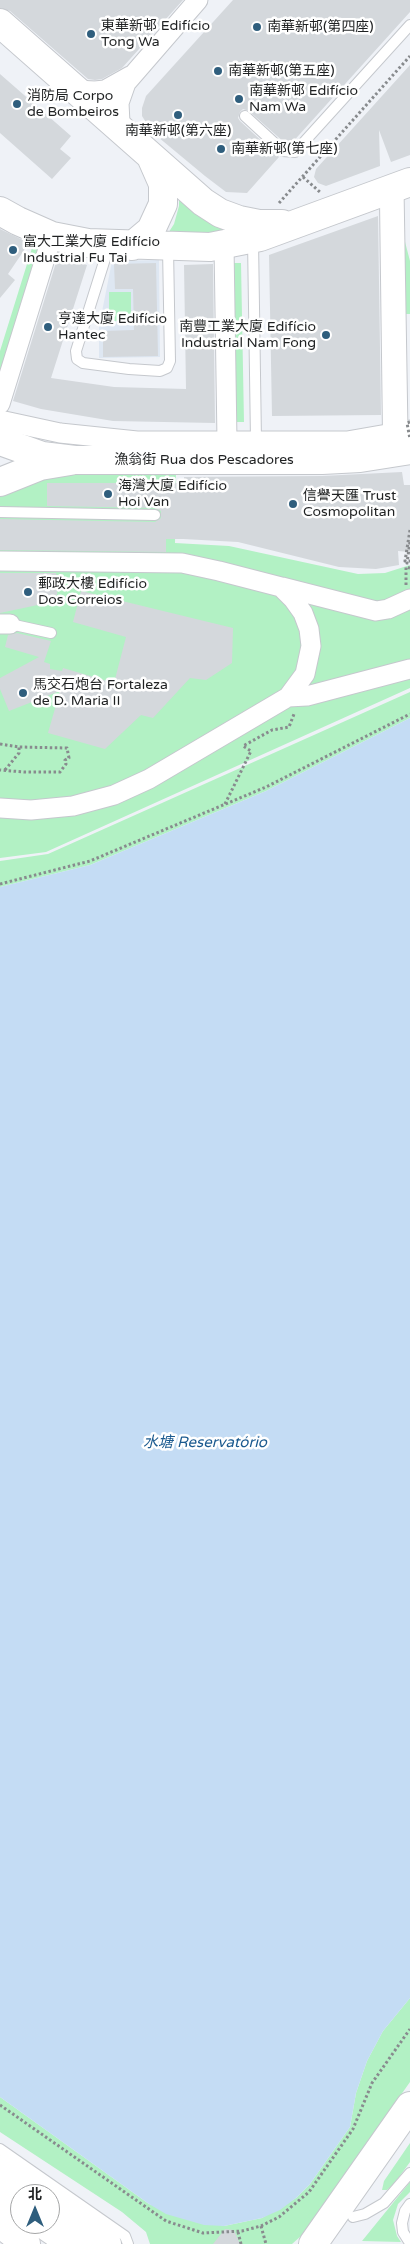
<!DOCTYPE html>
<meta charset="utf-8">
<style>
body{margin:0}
#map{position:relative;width:410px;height:2244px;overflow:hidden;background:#eff2f7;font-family:"Varela Round","Noto Sans SC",sans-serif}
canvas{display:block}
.north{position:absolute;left:10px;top:2184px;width:50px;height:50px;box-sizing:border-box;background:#fff;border:1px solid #a5a6a7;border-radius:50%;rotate:0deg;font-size:14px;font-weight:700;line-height:20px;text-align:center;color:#1f2122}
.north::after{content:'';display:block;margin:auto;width:18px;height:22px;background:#2f5e7d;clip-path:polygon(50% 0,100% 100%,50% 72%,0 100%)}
</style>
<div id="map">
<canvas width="410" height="2244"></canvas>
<div class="north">北</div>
</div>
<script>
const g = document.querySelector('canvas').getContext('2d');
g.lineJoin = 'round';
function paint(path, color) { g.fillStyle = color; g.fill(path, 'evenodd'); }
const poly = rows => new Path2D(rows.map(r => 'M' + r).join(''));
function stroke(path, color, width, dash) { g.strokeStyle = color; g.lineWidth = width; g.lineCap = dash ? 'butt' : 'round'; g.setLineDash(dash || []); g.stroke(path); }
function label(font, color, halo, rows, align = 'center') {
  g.font = font + ' "Varela Round","Noto Sans SC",sans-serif'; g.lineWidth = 5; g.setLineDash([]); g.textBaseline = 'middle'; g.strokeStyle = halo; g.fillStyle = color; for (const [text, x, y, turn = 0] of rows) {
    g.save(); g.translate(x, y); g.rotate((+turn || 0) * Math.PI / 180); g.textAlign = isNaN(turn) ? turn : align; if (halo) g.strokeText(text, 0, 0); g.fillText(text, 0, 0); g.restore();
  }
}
paint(poly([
 [159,260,160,357,99,358,99,327,112,261]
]), '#dee7f2');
paint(poly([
 [179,194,247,232,165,238,174,224,179,206],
 [398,215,410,261,410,314,392,314],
 [32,248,46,252,0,399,0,351],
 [229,263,241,263,244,422,231,422],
 [131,292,131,321,109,321,109,292],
 [52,472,176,472,175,543,229,546,358,574,385,573,410,565,410,688,46,852,0,858,0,493],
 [410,692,410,718,266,791,90,865,0,887,0,861,48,854],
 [410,1998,410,2082,301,2236,292,2244,150,2244,146,2232,122,2212,0,2132,0,2097,149,2204,224,2226,262,2218,296,2198,310,2184,350,2127,356,2093,367,2061,383,2031],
 [410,2143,410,2162,394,2184,387,2190,382,2190,384,2181],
 [410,2182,410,2192,398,2204,393,2220,397,2236,401,2242,362,2241]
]), '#b2f1c4');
paint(poly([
 [410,718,410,1998,383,2031,367,2061,356,2093,350,2127,310,2184,296,2198,280,2210,262,2218,224,2226,204,2225,166,2214,149,2204,0,2097,0,887,90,865,266,791]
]), '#c4dcf4');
paint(poly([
 [0,0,183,0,122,68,102,79,95,80,88,79,10,11,0,8],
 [233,0,410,0,410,12,290,145,286,144,249,111,243,109,240,112,238,118,240,121,279,157,247,193,226,192,205,176,152,132,142,116,142,108,146,96],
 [410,65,410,155,391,162,379,130,380,166,326,186,318,183,314,177,316,169],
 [0,74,71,136,60,149,71,158,52,179,0,133],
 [378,216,381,415,272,416,269,255],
 [0,229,29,243,8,274,15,280,0,298],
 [58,256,87,265,51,378,114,387,186,389,184,265,213,264,215,423,113,421,41,409,13,401],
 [156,263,158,356,103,357,103,331,134,330,133,289,115,289,114,264],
 [402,472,404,485,410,485,410,552,398,551,399,565,376,569,339,567,238,542,183,539,166,539,166,552,0,550,0,519,155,522,161,518,161,511,155,508,47,506,47,483,184,483,184,477,322,476],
 [0,573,56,573,58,581,57,595,47,598,47,603,0,613],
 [81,591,233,628,232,663,206,680,190,678,153,718,141,715,105,749,48,733,60,691,9,711,0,689,0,678,39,657,5,647,8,635,17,633,51,641,44,662,50,664,50,669,62,671,63,668,114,683,126,637,73,622],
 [225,2229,234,2230,240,2244,213,2244]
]), '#d4d8dc');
const lane = poly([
 [245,116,283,151,295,152,410,25],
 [385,200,388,434],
 [253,240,256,441],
 [109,246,76,351,77,359,83,363,129,369,160,371,167,368,170,361,168,248],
 [0,512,155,515],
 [10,624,51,633],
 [0,2149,125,2236,128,2244],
 [410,2204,405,2211,402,2223,403,2232,410,2243],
 [353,2217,365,2214,384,2203,410,2173]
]);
const street = poly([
 [75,90,95,91,105,90,130,76],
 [123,132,120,123,119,103,126,83,198,0],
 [394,188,398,432],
 [224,245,227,441],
 [0,404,52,236],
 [0,420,60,433,137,441,347,441,410,430],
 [0,561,182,563,219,571,281,587,293,599,303,613,309,629,311,646,305,674,288,697,149,779,114,795,73,806,31,810,0,808],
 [282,587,376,611,388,609,410,599],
 [0,624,10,624],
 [288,697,307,696,410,669]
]);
const secondary = poly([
 [0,23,203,202,220,213,239,220,259,224,282,224],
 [0,211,18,221,52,236,88,243,210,247,260,237,410,182],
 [132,246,151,230,163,204,163,184,152,159],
 [0,482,40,466,70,461]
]);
const primary = poly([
 [0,441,42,456,75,460,322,460,360,458,410,450],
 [0,2169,35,2194],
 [0,2194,20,2208],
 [50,2204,107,2244],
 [0,2223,26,2244],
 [43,2224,72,2244],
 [313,2244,410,2106]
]);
stroke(lane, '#c5c8cd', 12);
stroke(street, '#c5c8cd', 21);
stroke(secondary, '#c5c8cd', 30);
stroke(primary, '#c5c8cd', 30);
stroke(poly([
 [303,177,321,193],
 [279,203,410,56],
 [410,530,405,561,410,561],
 [406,585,406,567,410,568],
 [0,744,19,747,67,748,69,758,65,760,66,764,60,772,24,772,0,770],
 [5,770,19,753,19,747],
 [225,804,251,751,243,746,272,730,289,727,294,714],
 [0,884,90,861,266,787,410,714],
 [0,2105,166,2221,203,2233,242,2231,261,2226,279,2217,309,2192,353,2129,372,2083,410,2029],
 [261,2226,266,2244],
 [238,2232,241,2244]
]), '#888b8e', 3, [2.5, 2.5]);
stroke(lane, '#fff', 10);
stroke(street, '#fff', 19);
stroke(secondary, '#fff', 28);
stroke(primary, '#fff', 28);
stroke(poly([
 [410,422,407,423,410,439],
 [410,542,407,563,410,563]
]), '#888b8e', 3, [2.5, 2.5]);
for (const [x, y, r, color] of [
 [257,27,5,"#2f5e7d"],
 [91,34,5,"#2f5e7d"],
 [218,71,5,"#2f5e7d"],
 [239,99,5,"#2f5e7d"],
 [17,104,5,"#2f5e7d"],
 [178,115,5,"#2f5e7d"],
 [221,149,5,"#2f5e7d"],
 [13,250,5,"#2f5e7d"],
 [48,327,5,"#2f5e7d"],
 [326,335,5,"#2f5e7d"],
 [108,494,5,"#2f5e7d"],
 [293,504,5,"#2f5e7d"],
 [28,592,5,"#2f5e7d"],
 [23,693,5,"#2f5e7d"]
]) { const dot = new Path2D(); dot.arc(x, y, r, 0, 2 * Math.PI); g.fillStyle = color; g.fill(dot); stroke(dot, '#fff', 2); }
label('14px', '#1f2122', '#fff', [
 ["東華新邨 Edifício",101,26],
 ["Tong Wa",101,42],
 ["南華新邨(第四座)",267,27],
 ["南華新邨(第五座)",228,71],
 ["南華新邨 Edifício",249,91],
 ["Nam Wa",249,107],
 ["消防局 Corpo",27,96],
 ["de Bombeiros",27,112],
 ["南華新邨(第六座)",178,131,"center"],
 ["南華新邨(第七座)",231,149],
 ["富大工業大廈 Edifício",23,242],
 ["Industrial Fu Tai",23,258],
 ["亨達大廈 Edifício",58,319],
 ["Hantec",58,335],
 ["南豐工業大廈 Edifício",316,327,"right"],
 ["Industrial Nam Fong",316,343,"right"],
 ["海灣大廈 Edifício",118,486],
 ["Hoi Van",118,502],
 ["信譽天匯 Trust",303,496],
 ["Cosmopolitan",303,512],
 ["郵政大樓 Edifício",38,584],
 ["Dos Correios",38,600],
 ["馬交石炮台 Fortaleza",33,685],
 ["de D. Maria II",33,701]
], 'left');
label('14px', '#1f2122', '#fff', [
 ["漁翁街 Rua dos Pescadores",204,460]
]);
label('italic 15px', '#1b5a8f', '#fff', [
 ["水塘 Reservatório",205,1443]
]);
</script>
